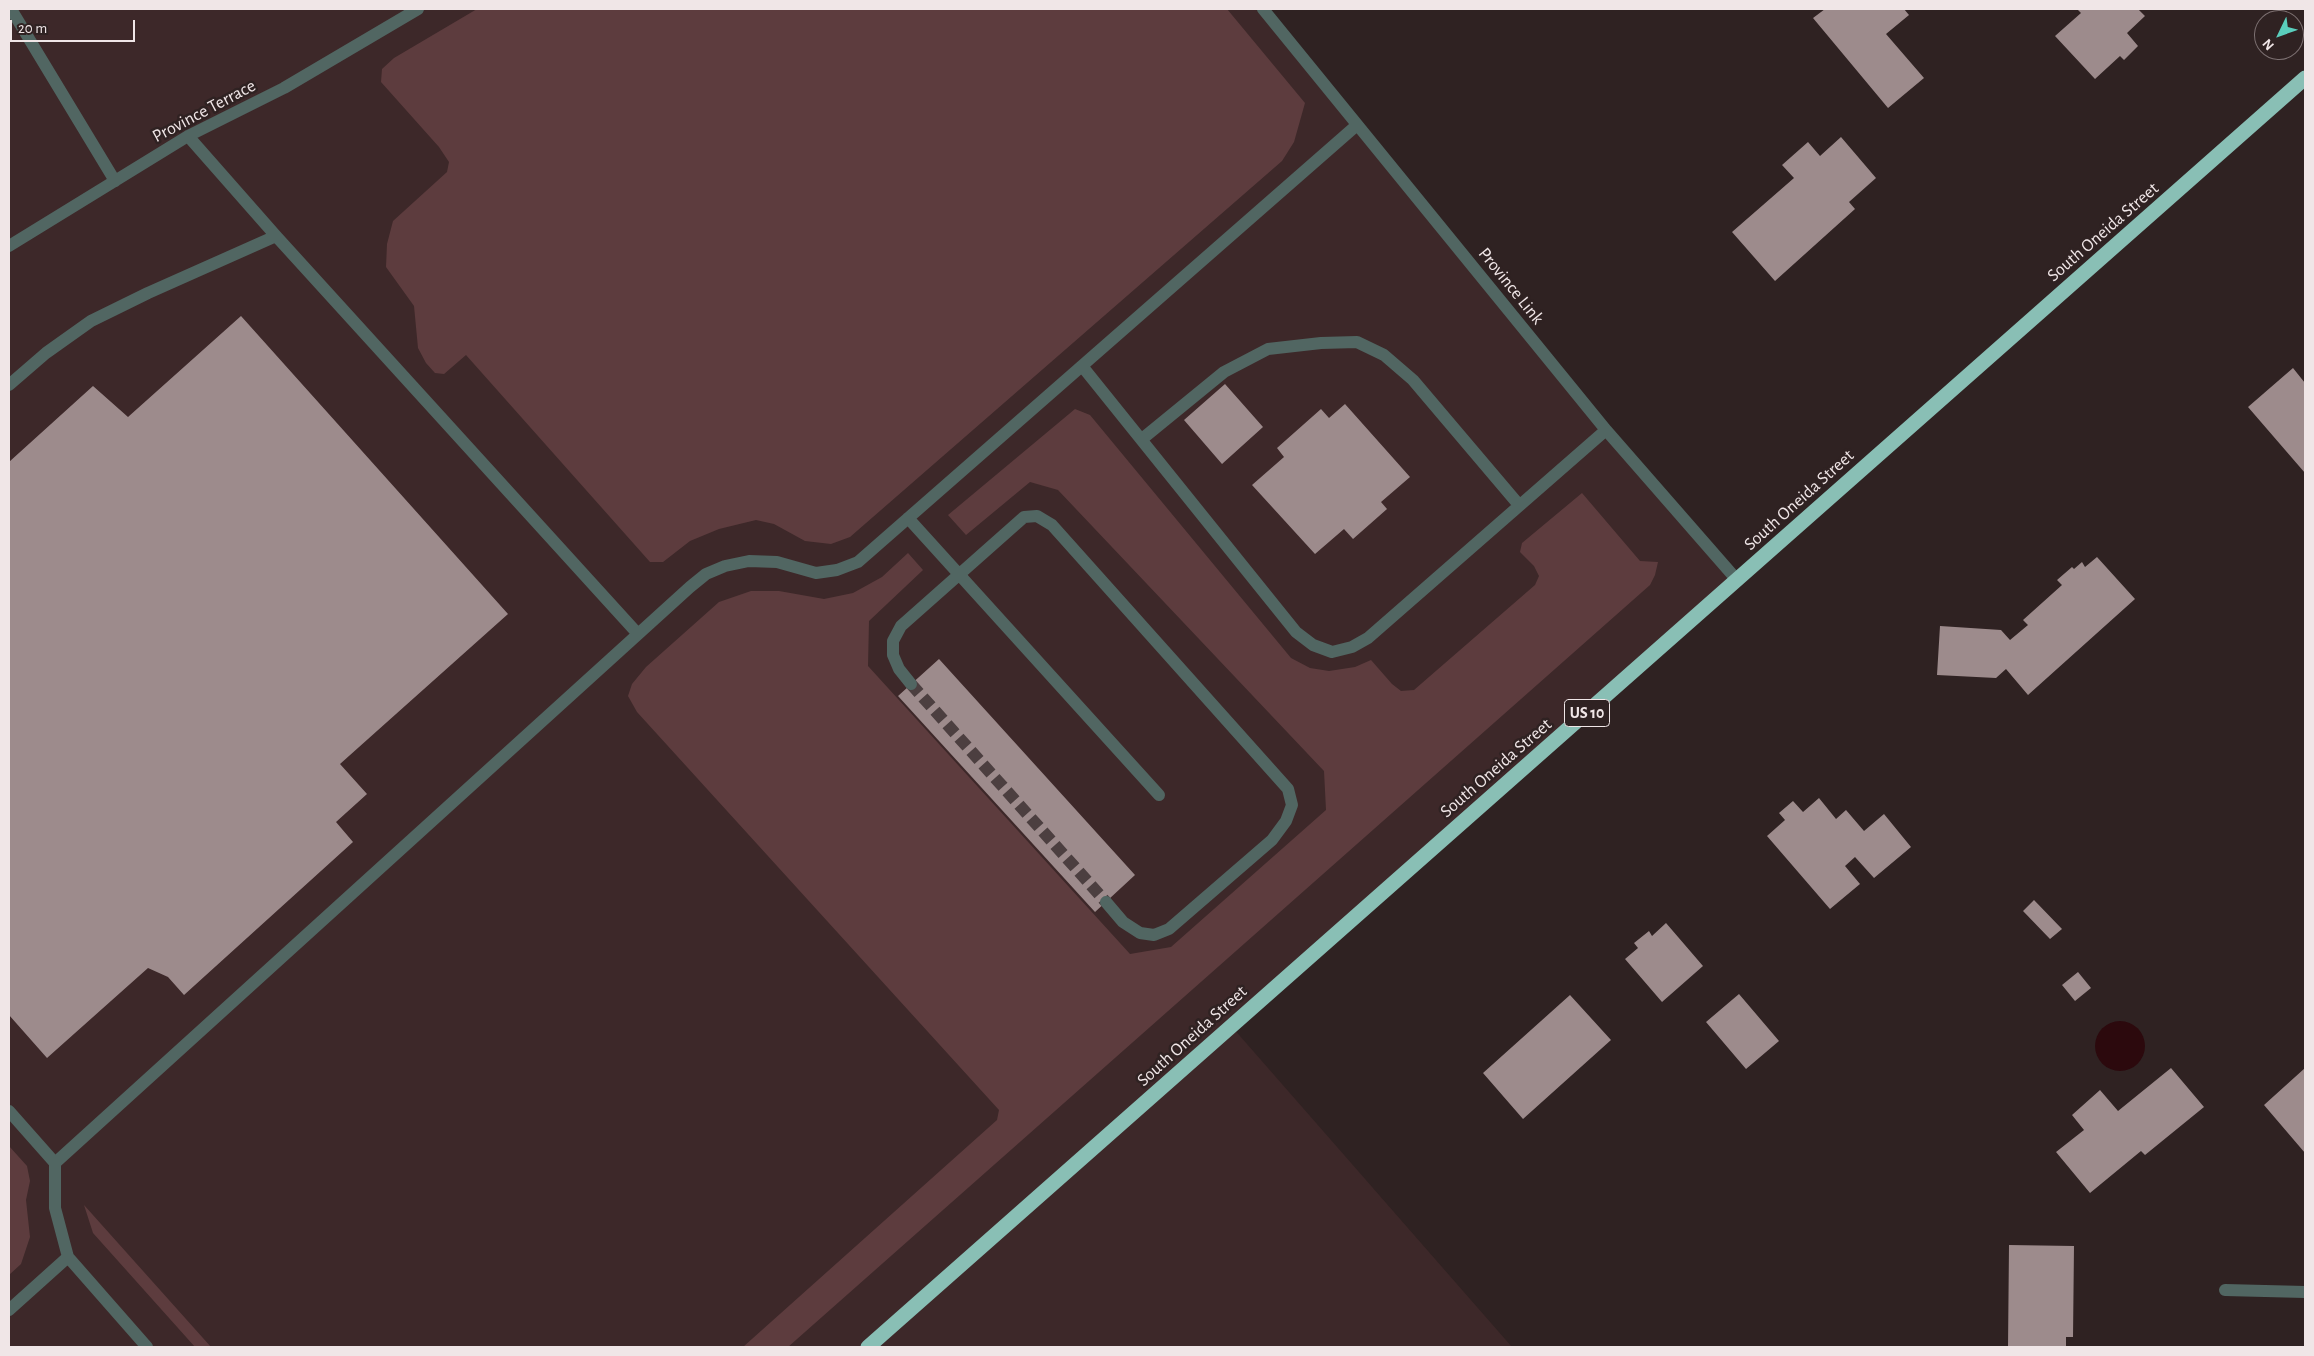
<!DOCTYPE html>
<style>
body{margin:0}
#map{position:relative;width:2314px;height:1356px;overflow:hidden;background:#2f2222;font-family:"Alegreya Sans",sans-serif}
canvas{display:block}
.frame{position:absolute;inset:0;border:10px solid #f0e6e7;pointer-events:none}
.north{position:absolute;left:2254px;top:10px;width:50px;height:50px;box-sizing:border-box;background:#2f2222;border:1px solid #7c7071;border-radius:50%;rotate:228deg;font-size:14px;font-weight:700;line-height:20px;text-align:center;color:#f0e6e7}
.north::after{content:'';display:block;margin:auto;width:18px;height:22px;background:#5acebc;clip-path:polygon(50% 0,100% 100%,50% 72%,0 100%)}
.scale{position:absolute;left:10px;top:20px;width:125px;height:22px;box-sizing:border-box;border:2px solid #f0e6e7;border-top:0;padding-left:6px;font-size:15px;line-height:18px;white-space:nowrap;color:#f0e6e7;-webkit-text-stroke:4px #2f2222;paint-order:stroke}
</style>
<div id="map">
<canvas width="2314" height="1356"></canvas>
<div class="frame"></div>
<div class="north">N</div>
<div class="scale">20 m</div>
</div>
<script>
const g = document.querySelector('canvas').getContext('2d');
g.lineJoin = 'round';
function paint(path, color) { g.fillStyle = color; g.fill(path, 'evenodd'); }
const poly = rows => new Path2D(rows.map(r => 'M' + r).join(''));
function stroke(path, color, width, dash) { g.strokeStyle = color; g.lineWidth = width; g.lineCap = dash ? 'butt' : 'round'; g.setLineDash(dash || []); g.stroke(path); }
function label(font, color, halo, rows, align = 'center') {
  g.font = font + ' "Alegreya Sans",sans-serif'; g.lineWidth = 5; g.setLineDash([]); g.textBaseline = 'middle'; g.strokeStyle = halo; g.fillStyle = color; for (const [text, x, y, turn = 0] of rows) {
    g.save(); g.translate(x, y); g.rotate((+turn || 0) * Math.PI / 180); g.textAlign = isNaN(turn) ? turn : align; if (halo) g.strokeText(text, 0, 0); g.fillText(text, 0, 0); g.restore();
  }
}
paint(poly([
 [9,9,1263,9,1737,580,1233,1028,1512,1347,9,1347]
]), '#3d2829');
paint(poly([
 [477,9,1227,9,1305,103,1294,142,1282,161,850,537,831,544,805,541,774,524,756,520,719,529,690,541,663,562,650,562,466,355,444,374,435,373,426,363,418,348,414,306,386,267,387,244,393,221,447,172,449,162,439,147,381,82,382,69,394,58],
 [1075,409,1090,415,1291,658,1310,668,1329,671,1355,667,1371,660,1392,684,1401,691,1414,690,1535,585,1539,576,1534,566,1520,552,1522,543,1582,493,1640,561,1658,562,1655,575,1650,585,788,1347,743,1347,997,1120,999,1110,637,712,628,696,632,684,646,667,719,602,751,591,779,591,824,599,853,593,882,577,908,553,923,570,869,621,868,666,1130,954,1171,947,1326,810,1324,771,1058,490,1030,482,966,535,948,515],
 [9,1146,27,1166,30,1181,26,1200,30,1237,21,1264,9,1275],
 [84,1205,211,1347,195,1347,93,1233]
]), '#5d3c3e');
paint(poly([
 '2095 1046a25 25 0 1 1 50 0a25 25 0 1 1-50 0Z'
]), '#2c090d');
paint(poly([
 [1825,9,1904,9,1909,15,1886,34,1924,78,1888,108,1813,18],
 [2077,9,2138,9,2145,16,2127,33,2138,46,2124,60,2120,56,2095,79,2055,36,2081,13],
 [1841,137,1876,178,1849,202,1855,209,1775,281,1732,232,1794,178,1782,165,1808,142,1820,156],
 [241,316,508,614,340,764,367,794,336,822,353,842,184,995,168,977,148,968,47,1058,9,1015,9,462,93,386,128,417],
 [2293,368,2305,383,2305,473,2248,407],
 [1225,384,1263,427,1222,464,1184,420],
 [1345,404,1410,477,1381,502,1387,509,1353,539,1344,529,1315,554,1252,485,1284,457,1277,448,1321,409,1329,418],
 [2097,557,2135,599,2028,695,2006,669,1996,678,1937,675,1940,626,2001,630,2010,640,2028,625,2023,620,2062,585,2057,580,2072,567,2074,569,2082,562,2085,567],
 [939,659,1135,875,1095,912,898,696],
 [1819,798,1836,819,1846,810,1864,831,1884,814,1911,847,1874,878,1855,857,1845,866,1860,884,1830,909,1767,836,1785,820,1779,813,1793,801,1803,812],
 [2034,900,2062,929,2050,939,2023,911],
 [1666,923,1703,966,1662,1002,1625,959,1638,948,1634,943,1649,931,1652,936],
 [2078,972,2091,988,2075,1001,2062,985],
 [1739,994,1779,1041,1746,1069,1706,1022],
 [1570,995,1611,1040,1523,1119,1483,1073],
 [2171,1068,2204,1107,2145,1155,2141,1151,2090,1193,2056,1152,2084,1130,2072,1115,2100,1090,2118,1111],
 [2305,1068,2305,1153,2264,1105],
 [2009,1245,2074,1246,2073,1337,2066,1337,2066,1347,2008,1347]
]), '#9d8b8c');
stroke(poly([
 [911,684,1106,902]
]), '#4c3f40', 12, [12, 6]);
stroke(poly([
 [11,9,115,181],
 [1263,9,1606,430,1737,580],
 [188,136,276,236,638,634],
 [9,246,188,136,284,88,418,9],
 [1082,366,1296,632,1313,645,1332,652,1352,647,1368,638,1606,430],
 [9,385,46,353,91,321,148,293,276,236],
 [1142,439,1224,372,1268,349,1321,343,1357,342,1384,355,1413,380,1519,505],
 [908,518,1159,795],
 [911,684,899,669,893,655,893,641,901,626,1024,517,1037,516,1052,525,1288,789,1292,805,1286,821,1272,840,1169,929,1154,935,1140,933,1123,922,1106,902],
 [9,1111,55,1163],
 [68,1257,147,1347],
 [2225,1290,2305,1292],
 [9,1310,68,1257,55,1208,55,1163,690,587,706,574,725,566,749,561,777,562,816,573,837,570,858,562,1357,125]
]), '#516662', 12);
stroke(poly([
 [868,1347,2305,78]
]), '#89bfb5', 15);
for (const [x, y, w] of [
 [1587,713,45]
]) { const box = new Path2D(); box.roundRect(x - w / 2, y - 13.5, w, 27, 4); g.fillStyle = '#2f2222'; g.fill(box); stroke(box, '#f0e6e7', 1); }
label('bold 16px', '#f0e6e7', null, [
 ["US 10",1587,713]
]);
label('18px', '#f0e6e7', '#2f2222', [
 ["Province Terrace",204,111,-28],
 ["South Oneida Street",2103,232,-41],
 ["Province Link",1511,286,51],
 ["South Oneida Street",1799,500,-42],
 ["South Oneida Street",1496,768,-41],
 ["South Oneida Street",1192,1036,-42]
]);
</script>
